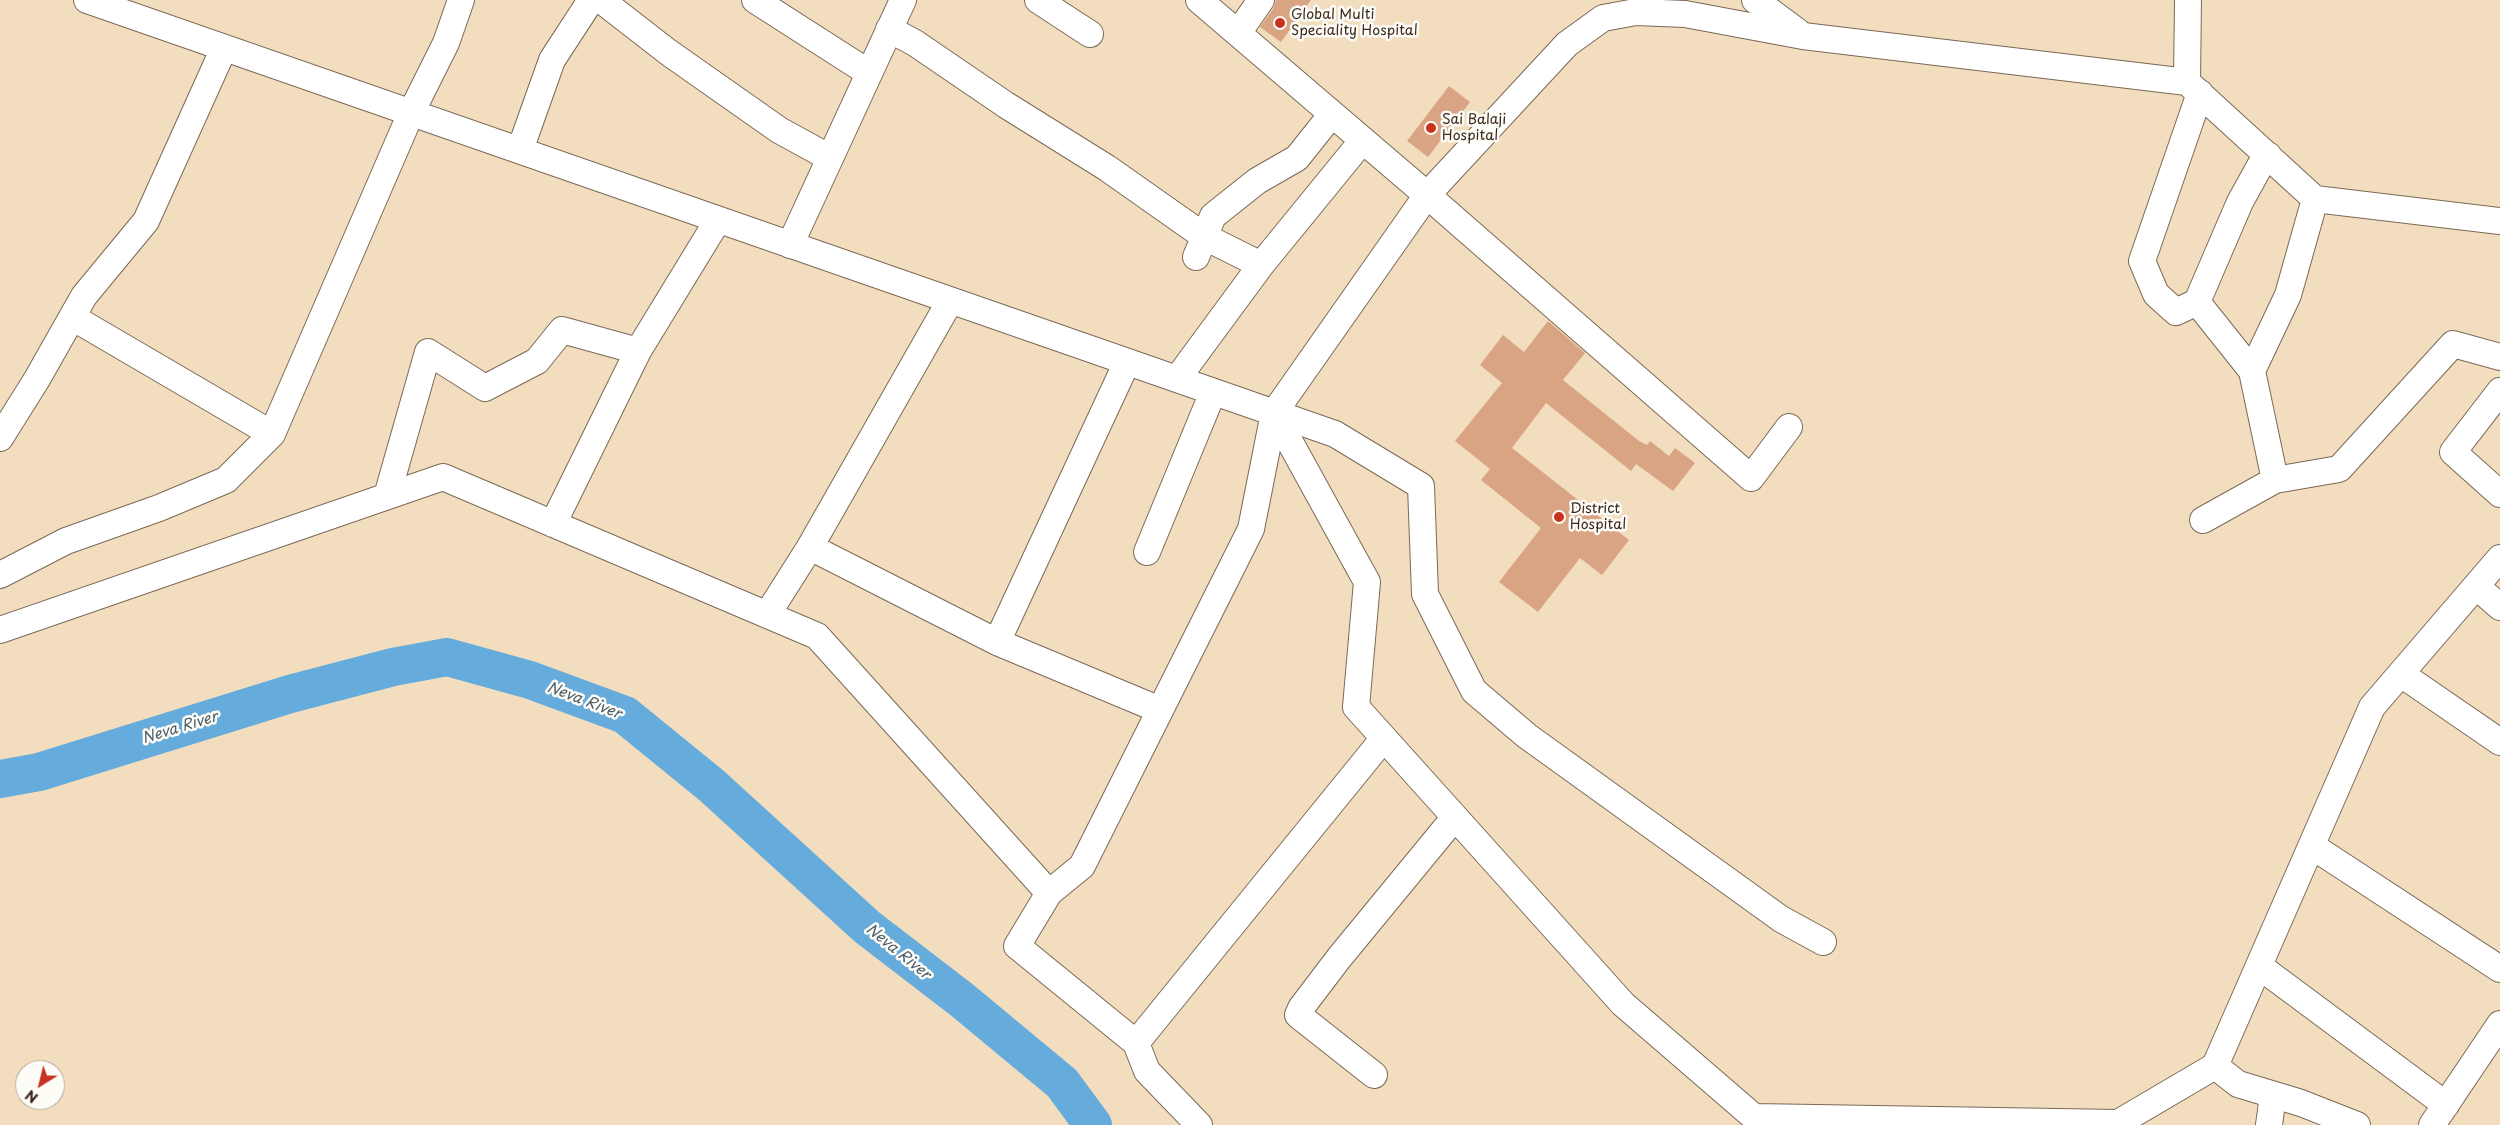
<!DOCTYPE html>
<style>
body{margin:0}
#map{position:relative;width:2500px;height:1125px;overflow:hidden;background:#f2ddbf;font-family:"Playpen Sans",sans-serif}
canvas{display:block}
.north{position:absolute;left:15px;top:1060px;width:50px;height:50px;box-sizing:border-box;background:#fdfcf7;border:1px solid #afa8a0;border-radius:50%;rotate:216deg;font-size:14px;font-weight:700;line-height:20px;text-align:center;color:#3b2a1e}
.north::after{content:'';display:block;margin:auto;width:18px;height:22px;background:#c8321e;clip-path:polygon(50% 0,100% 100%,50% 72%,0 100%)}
</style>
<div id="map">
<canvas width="2500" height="1125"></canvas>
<div class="north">N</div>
</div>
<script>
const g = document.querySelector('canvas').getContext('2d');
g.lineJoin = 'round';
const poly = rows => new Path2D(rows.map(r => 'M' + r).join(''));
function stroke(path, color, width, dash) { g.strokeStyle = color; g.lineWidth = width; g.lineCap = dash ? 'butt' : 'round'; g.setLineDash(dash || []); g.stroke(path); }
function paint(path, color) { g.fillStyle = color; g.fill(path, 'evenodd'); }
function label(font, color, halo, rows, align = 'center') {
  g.font = font + ' "Playpen Sans",sans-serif'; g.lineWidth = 5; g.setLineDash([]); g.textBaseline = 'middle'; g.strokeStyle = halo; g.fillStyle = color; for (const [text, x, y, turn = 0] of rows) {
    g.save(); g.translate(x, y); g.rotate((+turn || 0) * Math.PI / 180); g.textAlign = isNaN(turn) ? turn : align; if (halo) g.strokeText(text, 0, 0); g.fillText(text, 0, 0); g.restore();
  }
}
stroke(poly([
 [0,779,39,772,290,694,393,667,447,657,530,680,625,715,711,785,867,927,962,1000,1062,1083,1093,1125]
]), '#65abdb', 38);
paint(poly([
 [1276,0,1311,0,1281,42,1260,27,1273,9],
 [1449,86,1470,102,1428,157,1407,141],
 [1548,321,1585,353,1563,380,1639,441,1647,445,1650,441,1669,456,1675,448,1695,463,1673,491,1636,464,1631,471,1546,403,1512,448,1629,540,1602,575,1580,558,1538,612,1499,582,1541,528,1481,480,1490,469,1455,441,1502,383,1480,365,1503,335,1524,352]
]), '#d9a484');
const minor = poly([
 [87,0,1335,434,1421,486,1425,594,1474,691,1527,736,1781,919,1823,942],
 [601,0,668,52,779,130,830,158],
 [755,0,869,73],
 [1038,0,1090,34],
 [1199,0,1427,195,1751,478,1789,427],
 [1755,0,1798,32],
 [889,29,915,43,1006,105,1107,168,1205,237,1261,265],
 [1238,33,1261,0],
 [2187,82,2188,0],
 [520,150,552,60,591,0],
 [2500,221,2315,199,2187,82,1803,36,1685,14,1636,12,1603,18,1567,44,1427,195,1274,413,1367,582,1356,707,1623,1004,1754,1117,2118,1123,2215,1066,2372,707,2500,558],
 [790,245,903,0],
 [1196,257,1213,216,1257,181,1297,158,1332,114],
 [2197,302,2176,312,2156,294,2142,261,2200,93],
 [1127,362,997,642,1160,710],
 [2252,371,2197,302,2240,202,2261,164,2268,155],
 [1177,379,1261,265,1363,140],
 [2500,391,2453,452,2500,494],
 [272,434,411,113,446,43,461,0],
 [0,438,37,379,84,296,146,221,224,48],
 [2275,480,2252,371,2288,295,2315,199],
 [387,496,428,352,485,388,537,361,562,330,638,351],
 [2203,520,2275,480,2339,469,2453,344,2500,357],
 [553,524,638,351,718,220],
 [810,547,950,301],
 [1147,552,1213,392],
 [0,575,66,541,159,508,226,480,272,434,72,317],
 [2476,586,2500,607],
 [767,615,810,547,997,642],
 [0,630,443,477,817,636,1049,893,1082,866,1251,529,1274,413],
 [2401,674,2500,742],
 [2312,846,2500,969],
 [1049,893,1017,946,1136,1043],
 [2259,966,2446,1105],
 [2215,1066,2238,1084,2301,1103,2357,1125],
 [1374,1075,1298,1015,1301,1008,1339,958,1455,817],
 [1199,1125,1147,1071,1136,1043,1384,738],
 [2269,1125,2273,1095],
 [2432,1125,2500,1024]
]);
stroke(minor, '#7b6956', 28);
stroke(minor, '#fff', 26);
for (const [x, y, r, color] of [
 [1280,23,6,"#c8321e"],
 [1431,128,6,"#c8321e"],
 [1559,517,6,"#c8321e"]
]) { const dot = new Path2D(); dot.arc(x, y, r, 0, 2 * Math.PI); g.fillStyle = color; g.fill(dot); stroke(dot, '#fdfcf7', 2); }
label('14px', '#3b2a1e', '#fdfcf7', [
 ["Global Multi",1291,15],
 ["Speciality Hospital",1291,31],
 ["Sai Balaji",1442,120],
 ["Hospital",1442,136],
 ["District",1570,509],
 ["Hospital",1570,525]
], 'left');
label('italic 15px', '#4c5e6a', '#fdfcf7', [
 ["Neva River",584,701,21],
 ["Neva River",180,728,-17],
 ["Neva River",898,952,39]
]);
</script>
